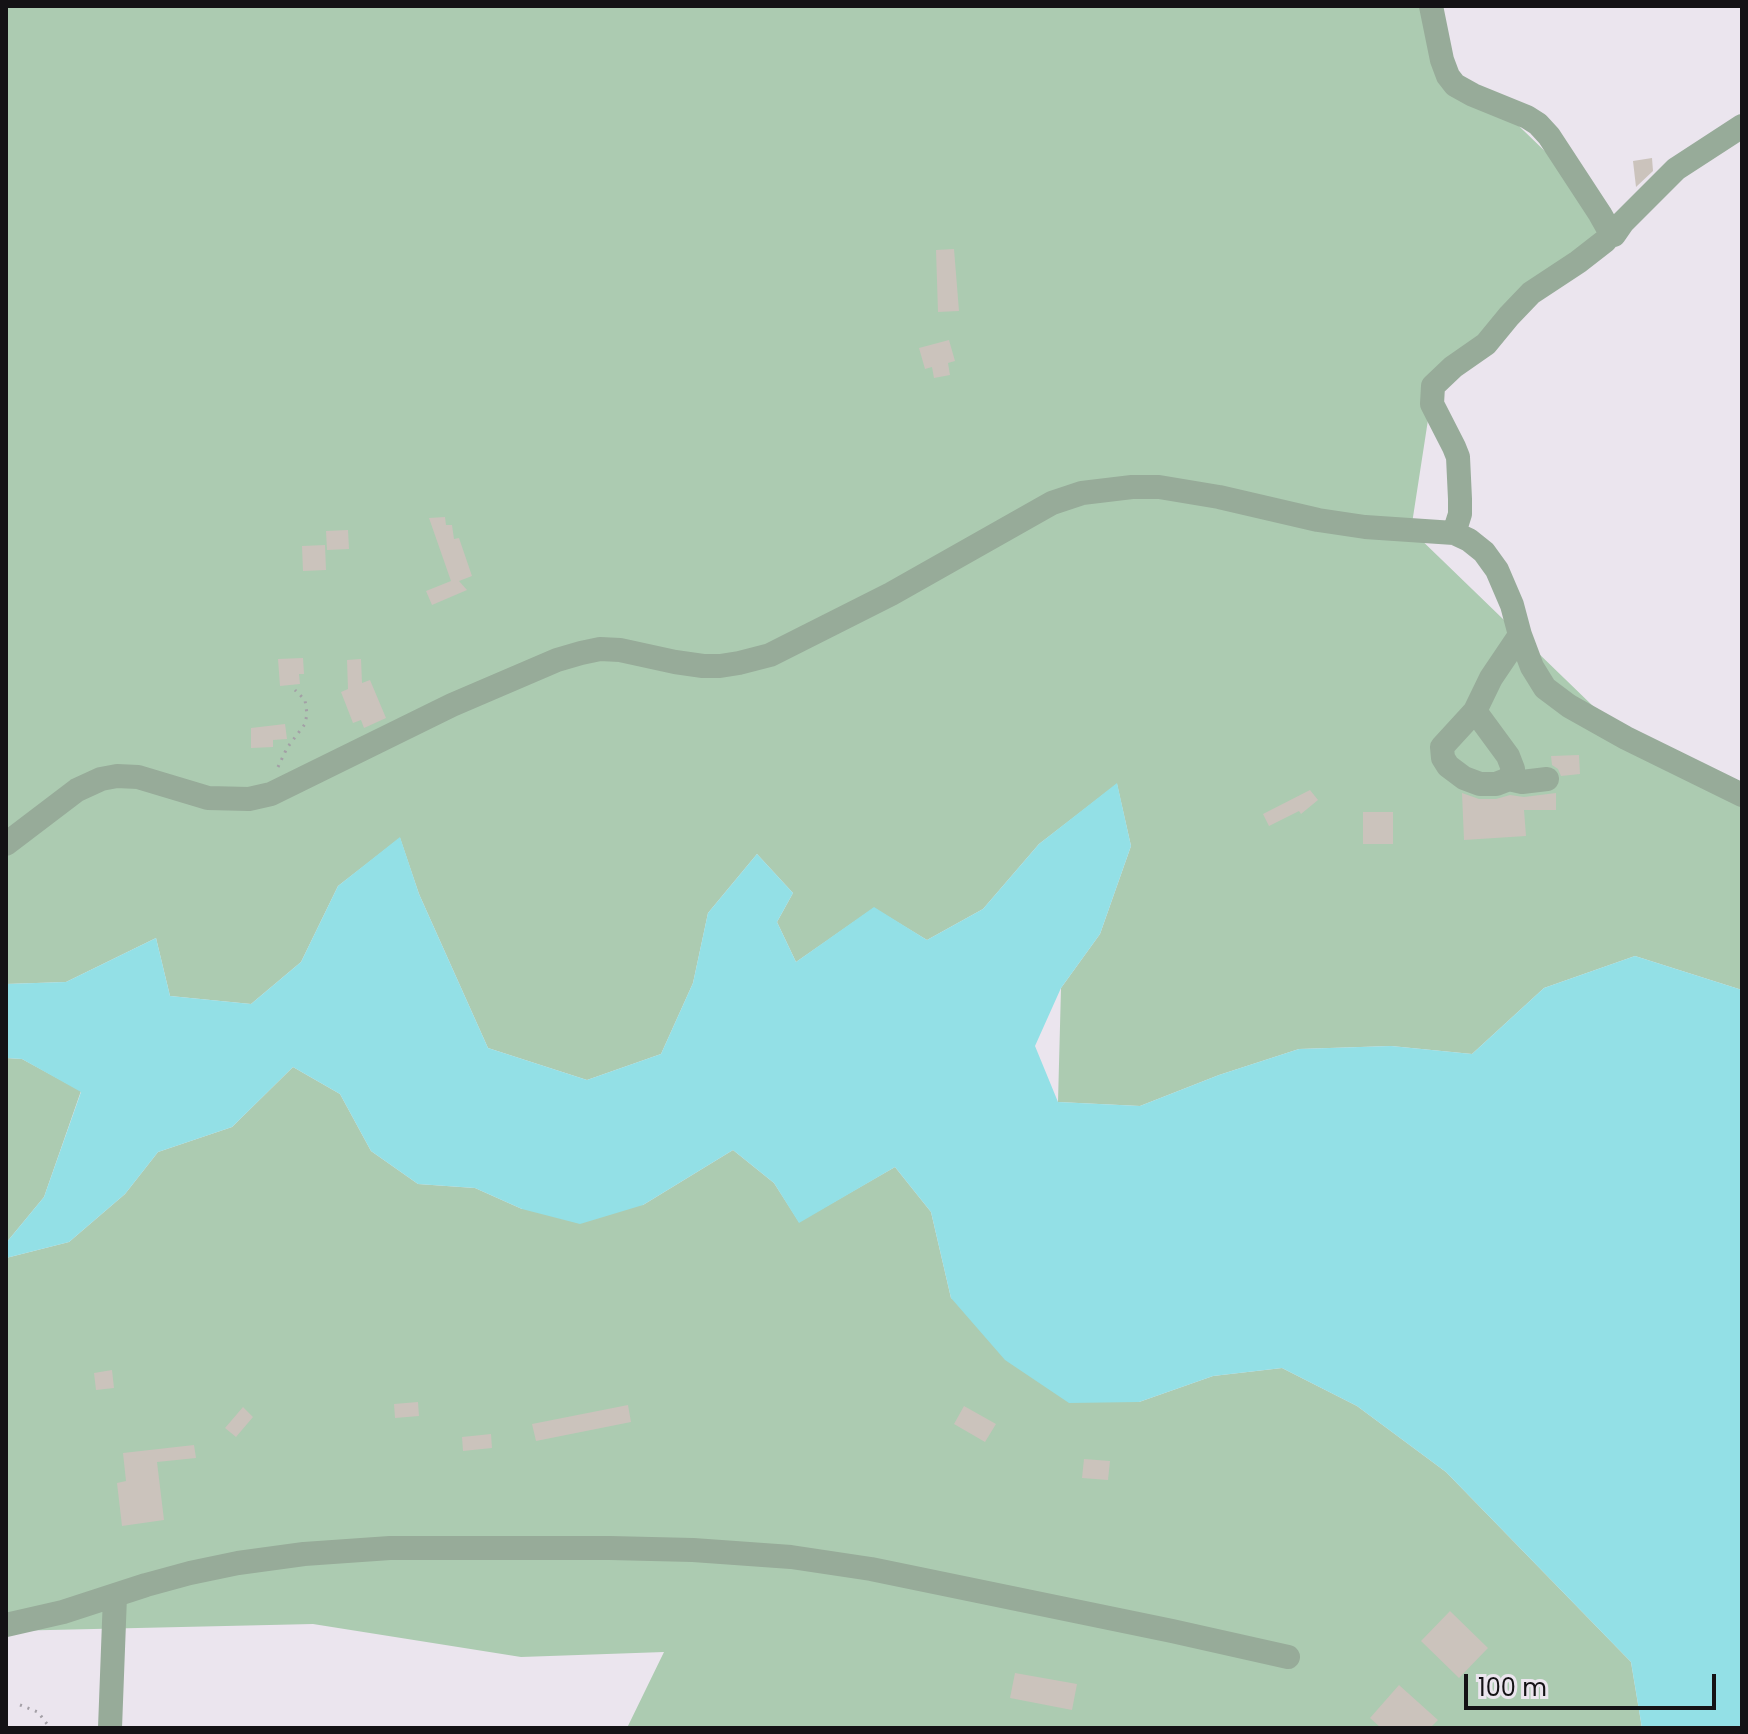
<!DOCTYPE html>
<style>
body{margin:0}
#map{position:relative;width:1748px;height:1734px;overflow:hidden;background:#ebe5ee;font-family:Poppins,sans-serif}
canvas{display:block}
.frame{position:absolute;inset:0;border:8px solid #141215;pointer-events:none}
.scale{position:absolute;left:1464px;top:1674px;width:252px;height:36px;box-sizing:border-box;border:4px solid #141215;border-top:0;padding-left:10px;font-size:24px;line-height:28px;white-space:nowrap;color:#141215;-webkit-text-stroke:6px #ebe5ee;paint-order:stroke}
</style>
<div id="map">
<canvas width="1748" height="1734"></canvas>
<div class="frame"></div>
<div class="scale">100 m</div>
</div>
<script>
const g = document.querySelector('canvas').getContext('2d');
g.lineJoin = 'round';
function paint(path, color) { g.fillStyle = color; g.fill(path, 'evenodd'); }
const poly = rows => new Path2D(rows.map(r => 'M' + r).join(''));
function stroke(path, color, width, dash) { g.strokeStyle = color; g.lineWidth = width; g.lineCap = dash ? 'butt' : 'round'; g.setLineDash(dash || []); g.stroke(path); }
paint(poly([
 [6,6,1443,6,1442,60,1494,102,1582,187,1609,236,1432,394,1411,530,1626,738,1742,782,1742,990,1635,956,1544,988,1472,1054,1391,1046,1299,1049,1219,1075,1140,1106,1058,1102,1061,988,1100,934,1131,846,1117,784,1039,844,983,909,927,940,874,908,796,962,777,922,793,893,757,854,708,913,693,983,661,1054,587,1080,488,1048,419,894,400,838,338,886,301,962,251,1004,170,996,156,938,66,982,6,984],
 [6,1058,22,1059,81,1091,44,1197,6,1243],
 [293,1067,340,1094,371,1151,418,1184,475,1188,522,1209,643,1205,733,1150,774,1183,799,1222,895,1167,931,1212,951,1298,1139,1402,1213,1376,1282,1368,1357,1406,1446,1472,1631,1662,1642,1728,627,1728,664,1652,521,1657,313,1624,6,1631,6,1258,69,1242,125,1194,158,1152,232,1127]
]), '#accbb1');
paint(poly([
 [1117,783,1131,846,1100,934,1061,988,1035,1046,1058,1102,1140,1106,1219,1075,1299,1049,1391,1046,1472,1054,1544,988,1635,956,1742,990,1742,1728,1642,1728,1631,1662,1446,1472,1357,1406,1282,1368,1213,1376,1139,1402,1069,1403,1005,1360,951,1298,931,1212,895,1167,799,1223,774,1183,733,1150,643,1205,580,1224,522,1209,475,1188,418,1184,371,1151,340,1094,293,1067,232,1127,158,1152,125,1194,69,1242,6,1258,6,1243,44,1197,81,1092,22,1059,6,1058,6,984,66,982,156,938,170,996,251,1004,301,962,338,886,400,837,419,894,488,1048,587,1080,661,1054,693,983,708,913,757,854,793,893,777,922,796,962,874,907,927,940,983,909,1039,844]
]), '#93e0e6');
paint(poly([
 [1652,158,1653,171,1636,187,1633,161],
 [954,249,959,311,938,312,936,250],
 [949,340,955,361,948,363,950,375,934,378,932,367,925,369,919,348],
 [445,517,446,525,452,525,454,539,459,538,472,576,459,581,467,590,432,605,426,591,451,581,429,518],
 [348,530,349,549,327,550,326,531],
 [325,545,326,570,303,571,302,546],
 [303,658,304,674,299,674,300,684,280,686,278,659],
 [361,659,362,683,370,680,386,718,364,728,361,720,353,723,341,692,348,689,347,660],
 [285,724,287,739,273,740,273,747,251,748,251,728],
 [1579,755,1580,774,1561,776,1558,769,1552,765,1551,756],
 [1310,790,1318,800,1301,814,1299,811,1269,826,1263,814],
 [1462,793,1479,799,1496,799,1510,795,1524,797,1556,793,1556,810,1524,810,1526,836,1464,840],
 [1363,812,1393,812,1393,844,1363,844],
 [112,1370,114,1388,96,1390,94,1373],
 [418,1402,419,1416,395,1418,394,1404],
 [628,1405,631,1422,536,1441,532,1424],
 [964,1406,996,1424,985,1442,954,1424],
 [243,1407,253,1417,236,1437,225,1428],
 [491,1434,492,1448,463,1451,462,1437],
 [194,1445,196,1458,157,1462,164,1520,122,1526,117,1483,126,1481,123,1453],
 [1084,1459,1110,1461,1108,1480,1082,1478],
 [1450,1611,1488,1648,1459,1678,1421,1641],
 [1015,1673,1077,1684,1072,1710,1010,1698],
 [1399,1685,1438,1720,1430,1728,1381,1728,1370,1718]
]), '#cbc3bc');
stroke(poly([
 [278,767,287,748,305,724,307,714,305,700,295,690],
 [20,1705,38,1712,50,1728]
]), '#a39fa6', 3, [2, 6]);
stroke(poly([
 [1431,6,1442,60,1448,76,1455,85,1473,95,1527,117,1538,124,1549,136,1600,214,1609,230,1609,236,1605,241,1578,262,1531,293,1509,316,1486,344,1453,367,1433,386,1432,404,1454,447,1458,457,1460,499,1460,514,1454,533],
 [1609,236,1614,235,1623,222,1676,169,1742,126],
 [1520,635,1491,678,1475,711,1442,747,1443,758,1448,766,1464,778,1480,784,1496,784,1509,779,1522,782,1547,779],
 [1475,711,1508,756,1513,769,1509,779],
 [6,844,77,790,101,779,117,776,138,777,208,798,249,799,271,794,452,705,557,660,581,653,600,649,620,650,675,662,703,666,720,666,739,663,770,655,891,594,1052,503,1082,493,1132,487,1159,487,1219,497,1318,520,1365,527,1454,533,1469,540,1484,552,1497,570,1512,605,1520,635,1532,667,1545,688,1569,706,1626,738,1742,795],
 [6,1625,63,1612,146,1585,190,1573,238,1563,304,1554,390,1548,610,1548,693,1550,791,1557,871,1569,1172,1631,1288,1657],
 [110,1728,115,1596]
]), '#97ab99', 24);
</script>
